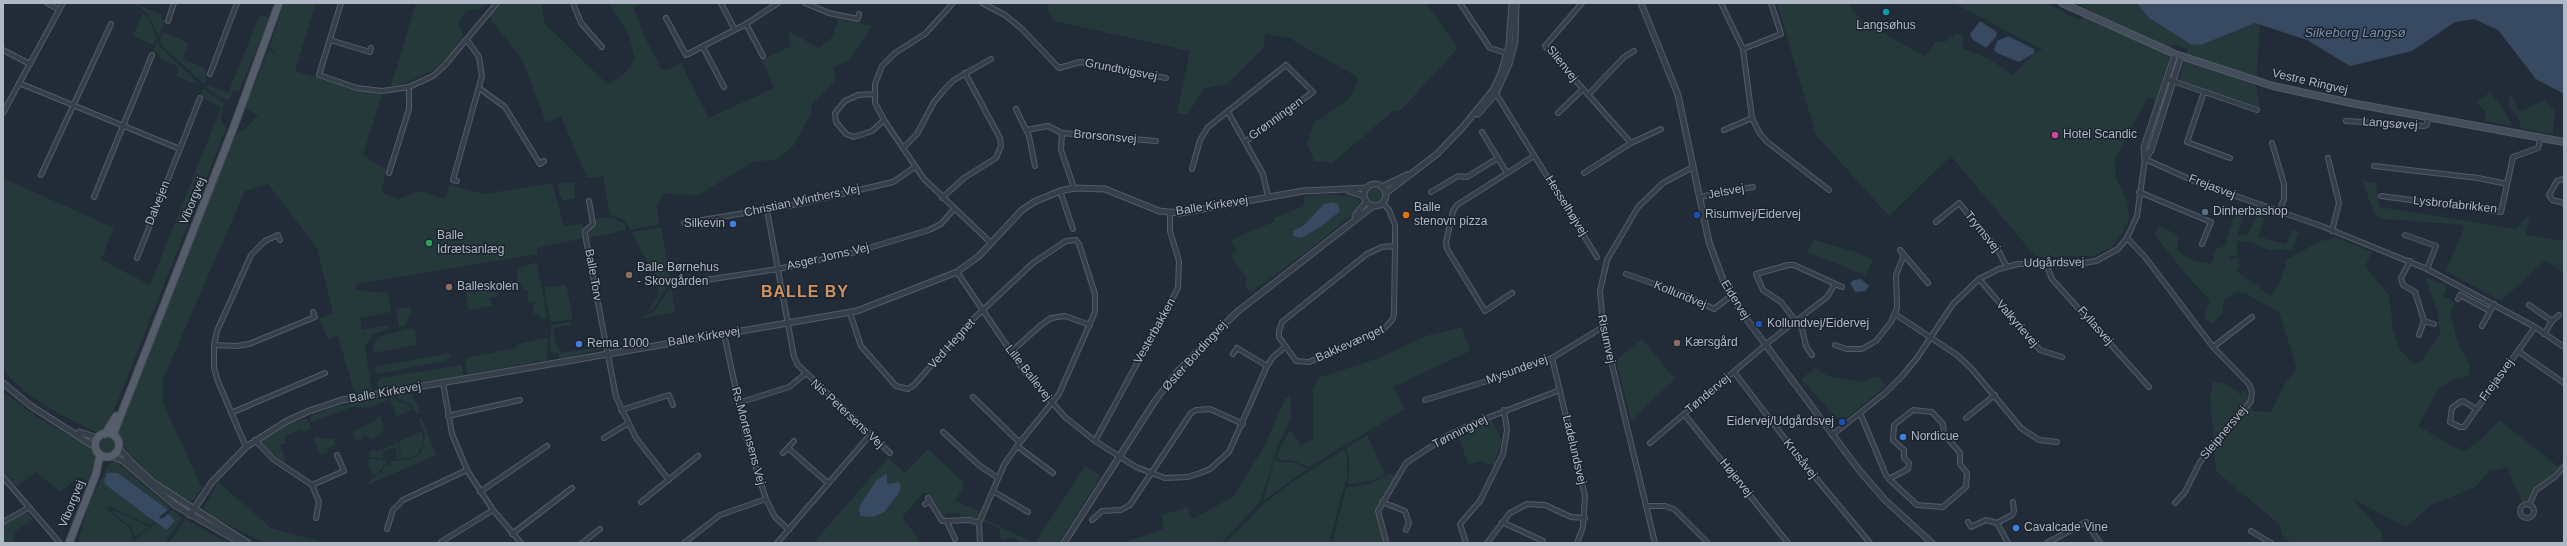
<!DOCTYPE html>
<meta charset="utf-8">
<style>
body{margin:0}
#map{position:relative;width:2567px;height:546px;overflow:hidden;background:#222c39;font-family:Helvetica,sans-serif}
canvas{display:block}
.frame{position:absolute;inset:0;border:4px solid #b0b8c5;pointer-events:none}
</style>
<div id="map">
<canvas width="2567" height="546"></canvas>
<div class="frame"></div>
</div>
<script>
const g = document.querySelector('canvas').getContext('2d');
g.lineJoin = 'round';
function paint(path, color) { g.fillStyle = color; g.fill(path, 'evenodd'); }
const poly = rows => new Path2D(rows.map(r => 'M' + r).join(''));
function stroke(path, color, width, dash) { g.strokeStyle = color; g.lineWidth = width; g.lineCap = dash ? 'butt' : 'round'; g.setLineDash(dash || []); g.stroke(path); }
function label(font, color, halo, rows, align = 'center') {
  g.font = font + ' Helvetica,sans-serif'; g.lineWidth = 3; g.setLineDash([]); g.textBaseline = 'middle'; g.strokeStyle = halo; g.fillStyle = color; for (const [text, x, y, turn = 0] of rows) {
    g.save(); g.translate(x, y); g.rotate((+turn || 0) * Math.PI / 180); g.textAlign = isNaN(turn) ? turn : align; if (halo) g.strokeText(text, 0, 0); g.fillText(text, 0, 0); g.restore();
  }
}
paint(poly([
 [126,3,147,16,157,38,153,45,133,36,142,14],
 [132,3,139,3,139,5,162,15,161,19,165,21,159,37,147,13],
 [284,3,316,3,295,71,358,90,382,95,363,154,371,161,387,169,381,192,398,199,418,191,445,199,450,185,484,194,552,183,564,226,583,224,584,238,537,248,537,254,356,284,356,290,388,293,391,312,360,318,362,330,388,325,389,329,373,334,365,347,372,392,355,395,338,336,328,339,319,319,333,313,317,248,268,184,245,191,163,379,163,403,202,488,193,501,190,501,160,484,129,454,118,433,224,161,238,132,245,130,257,116,259,116,245,108,269,48,279,60,270,46],
 [416,3,493,3,479,9,466,11,458,23,464,37,449,56,433,70,406,83,391,86],
 [500,3,542,3,544,23,608,85,624,74,635,60,629,35,609,3,644,3,634,8,642,32,661,69,667,70,681,63,709,118,774,88,762,60,791,46,788,31,819,48,833,37,838,19,872,26,850,59,833,67,836,80,812,104,811,113,794,145,777,159,753,162,698,195,663,194,657,206,659,225,631,230,624,220,610,214,603,176,587,178,561,116,546,122,522,59,489,17],
 [1048,3,1426,3,1458,48,1401,110,1393,111,1332,163,1314,161,1307,143,1314,123,1350,98,1359,78,1289,38,1265,34,1264,47,1227,84,1204,89,1187,115,1177,113,1190,51,1054,21,1047,10],
 [1777,3,1850,3,1852,10,1866,23,1925,57,1935,42,1947,41,1957,33,1962,35,1964,49,1989,59,2013,75,2034,53,2043,50,1954,3,2047,3,2078,20,2093,13,2076,3,2137,3,2149,18,2190,44,2201,45,2255,23,2260,25,2256,87,2260,109,2179,82,2188,49,2173,44,2156,100,2148,97,2115,159,2116,178,2127,201,2129,219,2121,235,2111,247,2093,256,2036,257,1951,156,1889,216,1816,135],
 [263,14,269,19,239,91,233,91,229,100,220,97,207,88,208,85,228,93,259,17,263,17],
 [163,32,188,43,183,59,205,68,204,71,208,74,204,84,162,46,160,39],
 [158,41,160,47,201,86,176,76,179,69,177,66,160,59,159,54,153,52],
 [203,89,224,103,221,119,226,128,117,403,106,426,101,431,95,432,49,408,24,391,3,371,3,178,114,228,101,260,150,285,221,108,200,96],
 [2489,93,2501,106,2513,126,2485,121,2486,111,2476,103],
 [2513,96,2517,109,2523,111,2544,100,2555,110,2553,134,2521,128,2518,117,2510,108,2508,97],
 [2362,180,2376,183,2379,207,2516,229,2530,213,2526,235,2564,241,2564,273,2545,260,2501,301,2446,271,2465,225,2383,219,2375,215],
 [574,182,575,198,562,201,557,184],
 '1367 196a8 8 0 1 1 16 0a8 8 0 1 1-16 0Z',
 [1325,194,1351,196,1360,201,1354,213,1313,247,1251,292,1246,288,1245,281,1248,280,1230,255,1237,251,1231,240,1275,221,1274,218,1304,206,1304,196],
 [2236,208,2245,209,2237,236,2247,235,2258,215,2264,219,2258,237,2286,244,2292,230,2298,232,2292,250,2269,250,2252,242,2237,241,2237,256,2229,255,2230,259,2238,259,2240,267,2236,271,2271,296,2280,283,2287,259,2321,241,2336,238,2372,252,2365,266,2389,295,2393,330,2400,350,2414,364,2420,363,2440,334,2437,310,2425,277,2447,286,2443,296,2454,302,2450,314,2458,344,2469,364,2469,376,2451,380,2438,390,2418,426,2463,452,2483,438,2499,420,2560,468,2556,473,2540,483,2525,502,2521,500,2507,467,2492,471,2492,468,2475,487,2431,505,2406,527,2353,499,2382,533,2382,543,2291,543,2282,535,2280,525,2216,471,2210,396,2213,382,2224,383,2240,394,2245,389,2253,411,2271,412,2284,385,2297,368,2279,312,2245,293,2236,292,2224,300,2222,314,2213,323,2204,319,2210,300,2189,278,2155,235,2159,226,2176,234,2178,240,2177,249,2182,255,2193,260,2211,264,2216,249,2225,246],
 [612,217,625,224,626,230,589,238,589,229,595,219],
 [661,227,671,285,662,282,655,275,632,234,633,232],
 [1814,240,1859,253,1873,261,1865,275,1807,252],
 [537,262,547,318,543,319,538,314,534,314,533,307,535,302,528,302,528,290,525,290,518,281,517,269],
 [648,271,667,287,653,309,646,313,657,299,658,288],
 [491,282,493,292,498,292,499,296,490,298,492,306,469,310,464,286],
 [566,285,573,319,553,322,550,320,544,287],
 [671,287,675,312,641,319,654,311],
 [412,307,405,326,399,327,396,309],
 [570,322,570,325,554,328,555,345,558,345,560,353,600,347,601,337,602,349,559,359,558,353,550,352,551,325],
 [1462,327,1470,351,1393,387,1405,409,1309,467,1291,460,1280,460,1276,456,1290,430,1301,445,1313,440,1313,390,1318,378,1382,357,1426,336],
 [413,328,415,329,417,345,372,353,374,343,381,336],
 [548,338,547,360,468,374,465,358,516,348,517,345,534,340],
 [1642,339,1675,379,1631,420,1616,360],
 [450,353,450,357,445,361,377,374,374,367],
 [462,365,463,376,379,390,377,384,380,378],
 [1815,368,1828,376,1860,382,1878,376,1886,386,1843,421,1841,419,1839,421,1801,379],
 [412,393,420,412,417,414,411,404,398,399,396,395],
 [6,394,37,417,90,447,96,458,88,481,79,477,60,492,36,472,16,486,3,471,3,395],
 [389,396,393,396,396,400,408,405,412,410,397,416],
 [387,397,388,400,368,408,352,407,311,422,309,417,332,407],
 [1290,397,1291,416,1286,430,1278,445,1260,502,1221,543,1122,543,1163,529,1162,515,1187,507,1192,519,1233,497,1264,447,1285,399],
 [381,416,384,429,381,434,372,439,364,435,362,439,358,439,358,444,352,432,376,421,375,418],
 [307,418,312,428,304,432,302,429,286,435,286,443,280,445,286,460,284,462,271,453,261,442,293,422],
 [422,418,436,455,367,485,372,478,380,472,382,474,383,468,386,465,390,466,392,461,409,460,421,453,425,436,419,419],
 [1491,419,1502,440,1494,466,1481,461,1468,465,1458,433],
 [422,431,423,444,417,454,411,458,401,459,400,441],
 [1367,435,1385,474,1373,480,1351,484,1348,483,1350,463,1346,448],
 [313,437,336,439,337,439,334,441,336,445,327,449,329,452,320,454],
 '98 446a9 9 0 1 1 18 0a9 9 0 1 1-18 0Z',
 [399,443,400,459,397,459,396,449,392,448,383,451,383,459,370,457,369,452,375,449,376,452],
 [928,449,963,482,964,486,955,501,982,512,979,521,961,519,960,513,945,514,946,520,942,520,936,502,932,503,928,494,923,493,902,517,921,543,813,543,888,458,905,473],
 [881,476,887,478,887,485,895,482,897,496,884,512,867,494],
 [1344,449,1347,456,1347,475,1329,543,1225,543,1266,502,1297,479],
 [369,458,387,461,378,473,372,475,368,463],
 [1275,458,1279,462,1296,463,1307,469,1263,501],
 [114,460,171,508,168,510,128,481,150,519,154,522,149,525,109,506,107,510,130,528,133,538,131,542,134,540,134,543,78,543,88,506,107,467],
 [1085,466,1101,476,1060,541,1057,543,1035,543],
 [1391,473,1395,478,1376,511,1385,543,1332,543,1346,488,1369,484],
 [218,482,271,528,328,543,265,543,214,518,204,509],
 [172,509,182,518,165,543,136,543,135,539,156,523,168,530,175,521,168,514],
 [114,510,120,513,149,527,135,537,131,527,112,512],
 [27,512,33,519,14,532,15,536,13,540,15,543,3,543,3,524],
 [186,519,206,531,228,543,168,543],
 [984,519,1034,543,1020,543,1015,537,1001,540,999,528,983,521]
]), '#25393b');
paint(poly([
 [2137,3,2564,3,2564,94,2536,79,2498,30,2474,19,2455,22,2412,51,2350,66,2307,40,2255,23,2201,45,2190,44,2149,18],
 [1980,21,1997,32,1996,37,1986,48,1972,39,1970,34],
 [2008,36,2034,49,2034,53,2019,62,1997,53,1994,50,1997,41],
 [1333,202,1338,204,1340,211,1322,226,1301,238,1293,236,1293,231,1303,226,1324,204],
 [1861,279,1869,286,1866,291,1855,292,1850,283,1854,280],
 [107,473,118,473,168,510,159,517,161,519,168,514,175,521,167,530,151,519,106,485,104,481],
 [885,474,887,475,887,484,899,482,901,487,897,496,884,512,873,517,861,516,859,511,860,505,876,481]
]), '#384962');
const minor = poly([
 [47,3,59,10],
 [341,3,319,75,357,88,382,91,409,87,433,76,445,65,497,3],
 [573,3,581,23,602,47],
 [721,3,735,30],
 [805,3,829,13,858,19,859,14],
 [953,3,925,34,895,53,882,66,875,84,875,103,884,120,924,179,991,243],
 [982,3,1005,15,1022,29,1059,68,1080,62,1166,78],
 [1460,3,1490,48,1503,52],
 [1582,3,1545,46,1631,143],
 [1721,3,1743,49,1752,118,1759,132,1766,141,1829,190],
 [666,18,686,55,746,24,778,3],
 [168,21,174,3],
 [746,24,763,56],
 [330,40,370,52,371,48],
 [703,47,724,87],
 [1743,49,1781,34,1771,3],
 [3,50,30,64],
 [210,74,237,3],
 [2167,79,2257,110],
 [19,83,180,149],
 [479,88,505,107,540,164,544,161],
 [1495,92,1597,257],
 [2204,92,2187,142,2230,158],
 [874,94,858,95,845,101,835,113,836,122,846,134,854,137,872,131,884,120],
 [1588,95,1624,57,1634,51],
 [1016,109,1029,136,1035,166],
 [1228,112,1263,174,1268,197],
 [3,113,63,3],
 [1558,113,1583,89],
 [2346,121,2424,126,2427,125,2428,117],
 [1026,130,1048,126,1062,133,1156,141],
 [1724,130,1752,118],
 [1482,132,1507,173],
 [1062,133,1061,150,1074,188],
 [2272,143,2284,184,2284,199,2279,212],
 [903,148,917,134,934,102,944,90,954,80,991,59],
 [2328,158,2339,203,2332,231],
 [2374,166,2478,178,2507,184],
 [1192,169,1200,140,1208,127,1286,65,1313,92,1245,142],
 [389,173,409,109,409,87],
 [1584,173,1631,143,1661,129],
 [41,175,111,24],
 [2564,179,2557,181,2549,195,2552,200,2564,203],
 [457,181,453,180,482,76,479,57,467,40],
 [1060,191,1073,229],
 [1431,192,1458,176,1467,177,1498,158],
 [2139,192,2211,222,2202,244],
 [2381,196,2501,212,2513,157,2538,148,2541,137],
 [94,197,152,55],
 [1699,197,1753,187],
 [942,198,964,178,996,158,1001,146,1000,138,965,73],
 [589,201,593,224,585,231,586,240,616,397,636,438,669,480],
 [1383,203,1389,210,1395,225,1395,246,1394,315,1392,320,1382,331,1309,362,1296,361,1279,337,1279,331,1282,322,1367,254,1382,247,1395,246],
 [767,210,794,357,798,365,890,453],
 [1936,222,1959,203,1997,248,2007,267],
 [684,223,799,204,893,182,915,167],
 [2405,235,2436,246,2427,269],
 [2127,238,2145,257,2213,347,2249,384,2252,392,2251,401,2200,462,2185,492,2175,503],
 [1900,250,1928,283],
 [137,258,200,98],
 [2410,261,2401,278,2403,285,2415,292,2424,321,2419,335],
 [2045,262,2052,279,2149,387],
 [957,272,1024,371,1065,417,1095,441,1136,467,1165,478,1188,477,1200,473,1210,469,1229,452,1267,366,1273,357,1285,347],
 [1626,274,1686,295,1714,309,1731,296],
 [1979,279,2040,350,2062,357],
 [693,282,778,269,852,253,929,230,941,224,954,209],
 [1512,293,1485,311,1447,249,1446,242,1453,211,1457,205,1534,156],
 [2458,299,2460,295,2490,311],
 [2529,305,2552,321,2544,334],
 [850,313,861,346,896,386,908,389,914,385,969,323,1033,263,1066,241,1076,240,1079,244,1095,294,1095,312,1059,394,1017,446,1004,465,979,523,980,543],
 [1895,314,1957,355,1971,368,2021,428,2039,440,2057,442],
 [2424,321,2434,324],
 [2552,321,2559,315],
 [2482,326,2494,304],
 [724,334,746,437,766,499,775,517,789,530],
 [214,345,236,346,249,344,315,317,313,312],
 [1835,345,1846,349,1862,349,1876,341,1891,322,1897,308,1896,275,1904,255],
 [2213,347,2252,317],
 [2518,351,2564,383],
 [1011,352,1041,325,1051,318,1065,316,1090,325],
 [1233,354,1237,348,1267,366],
 [1812,355,1806,346,1802,329,1781,302,1763,290,1756,274,1788,265,1794,265,1842,287],
 [1552,358,1585,496,1583,527,1577,543],
 [1734,372,1805,465,1870,543],
 [443,383,452,434,467,470,493,510,521,543],
 [973,397,1019,442],
 [1425,400,1510,374,1552,358,1603,327],
 [738,403,789,387,805,374],
 [2476,409,2463,401,2460,402,2452,408,2450,422,2460,427,2464,427,2535,327],
 [621,410,669,395,673,405],
 [231,413,325,373],
 [1860,413,1886,475,1889,479,1917,505,1943,507,1966,487,1967,473,1960,464,1960,453,1944,434,1943,424,1932,412,1913,410,1894,425,1893,440,1904,450,1904,458,1909,463,1908,469,1889,479],
 [1684,414,1788,543],
 [448,416,520,400],
 [1966,418,1995,395],
 [943,432,980,466,998,478],
 [1832,435,1884,394,1902,376,1917,358,1953,304,1979,279,1999,269,2018,264,2077,264,2096,261,2118,249,2127,238,2137,216,2145,159,2196,182,2324,227,2427,269,2535,327,2564,347],
 [604,438,627,424],
 [255,440,273,459,312,485,319,502,316,518],
 [1095,441,1178,288,1179,261,1170,231,1170,213],
 [1650,443,1770,341,1827,297,1835,284],
 [1017,446,1053,473],
 [246,447,217,379,214,367,214,345,217,331,251,255,265,241,278,235,280,240],
 [788,448,828,483],
 [783,453,794,441],
 [3,477,59,542],
 [312,485,344,471,337,455],
 [993,491,1028,512],
 [480,492,547,446],
 [928,498,942,521,970,520,979,523],
 [641,502,698,456],
 [1382,502,1405,511,1409,523,1406,530],
 [925,504,930,501],
 '2520 511a7 7 0 1 1 14 0a7 7 0 1 1-14 0Z',
 [2529,505,2536,490,2556,476,2564,466],
 [1646,506,1665,506,1674,509,1708,543],
 [1092,520,1102,511,1121,510,1130,505,1191,413,1196,410,1210,409,1243,424],
 [3,522,28,508],
 [947,522,955,539],
 [1502,522,1543,541,1543,543],
 [1968,522,1971,527,1986,520,1997,523,2008,543],
 [1997,523,2012,515,2014,511,2013,502],
 [387,529,393,510,403,500,467,470],
 [2251,531,2271,543],
 [512,534,572,488],
 [1386,541,1378,511,1406,463,1447,436,1474,423,1560,390],
 [441,542,493,510],
 [582,543,600,529],
 [684,543,720,515,766,499],
 [777,543,870,435],
 [1466,543,1460,524,1480,501,1503,454,1507,430,1504,410],
 [1487,543,1510,513,1527,504,1545,505,1571,517,1585,518],
 [1655,543,1603,327,1600,291,1607,260,1638,207,1663,183,1693,167],
 [2047,543,2086,522,2100,543]
]);
const tertiary = poly([
 [1641,3,1678,95,1709,242,1726,288,1745,317,1859,470,1885,500,1932,543],
 [1478,114,1496,93,1509,64,1515,41,1516,3],
 [2145,159,2144,147,2175,54],
 [2145,159,2151,150,2181,56],
 '1364 195a11 11 0 1 1 22 0a11 11 0 1 1-22 0Z',
 [1382,187,1407,175],
 [1349,191,1364,196],
 [1386,193,1437,154,1463,127,1493,90,1501,73,1509,46,1512,3],
 [1355,216,1366,202],
 [3,383,31,406,95,447],
 [79,432,98,438],
 [118,447,130,461,154,483,248,543],
 [112,456,123,461,176,506,241,543],
 [190,515,212,482,246,447,287,421,309,411,342,400,857,311,957,272,979,256,1022,210,1034,202,1060,191,1074,188,1105,189,1159,211,1180,213,1303,191,1366,188],
 [1064,543,1155,401,1177,372,1237,312,1373,206]
]);
const secondary = poly([
 [2062,3,2175,54,2273,86,2351,103,2564,142]
]);
const primary = poly([
 '95 445a12 12 0 1 1 24 0a12 12 0 1 1-24 0Z',
 [105,434,116,416],
 [113,435,233,129,279,3],
 [69,543,96,474,100,455]
]);
stroke(minor, '#535b67', 6);
stroke(tertiary, '#535b67', 7);
stroke(secondary, '#535b67', 8);
stroke(primary, '#3f4752', 9);
stroke(minor, '#363e49', 4);
stroke(tertiary, '#363e49', 5);
stroke(secondary, '#444d5c', 6);
stroke(primary, '#545d69', 7);
for (const [x, y, r, color] of [
 [1886,12,4,"#0f9aa8"],
 [2055,135,4,"#d1479c"],
 [2205,212,4,"#5c6f8a"],
 [1406,215,4,"#e8710a"],
 [1697,215,4,"#1a4fb4"],
 [733,224,4,"#3f7fe0"],
 [429,243,4,"#2e9e5b"],
 [629,275,4,"#8d6e63"],
 [449,287,4,"#8d6e63"],
 [1759,324,4,"#1a4fb4"],
 [1677,343,4,"#8d6e63"],
 [579,344,4,"#3f7fe0"],
 [1842,422,4,"#1a4fb4"],
 [1903,437,4,"#3f7fe0"],
 [2016,528,4,"#3f7fe0"]
]) { const dot = new Path2D(); dot.arc(x, y, r, 0, 2 * Math.PI); g.fillStyle = color; g.fill(dot); stroke(dot, '#1b232e', 1.5); }
label('12px', '#b0b8c5', '#1b232e', [
 ["Langsøhus",1886,26,"center"],
 ["Hotel Scandic",2063,135],
 ["Balle",1414,208],
 ["stenovn pizza",1414,222],
 ["Dinherbashop",2213,212],
 ["Risumvej/Eidervej",1705,215],
 ["Silkevin",725,224,"right"],
 ["Balle",437,236],
 ["Idrætsanlæg",437,250],
 ["Balle Børnehus",637,268],
 ["- Skovgården",637,282],
 ["Balleskolen",457,287],
 ["Kollundvej/Eidervej",1767,324],
 ["Kærsgård",1685,343],
 ["Rema 1000",587,344],
 ["Eidervej/Udgårdsvej",1834,422,"right"],
 ["Nordicue",1911,437],
 ["Cavalcade Vine",2024,528]
], 'left');
label('12px', '#b0b8c5', '#1b232e', [
 ["Slienvej",1562,64,51],
 ["Grundtvigsvej",1121,70,11],
 ["Vestre Ringvej",2310,82,13],
 ["Grønningen",1276,119,-36],
 ["Langsøvej",2390,124,4],
 ["Brorsonsvej",1105,137,5],
 ["Frejasvej",2212,187,21],
 ["Jelsvej",1726,192,-11],
 ["Viborgvej",193,201,-68],
 ["Christian Winthers Vej",802,201,-12],
 ["Dalvejen",158,203,-68],
 ["Lysbrofabrikken",2455,205,6],
 ["Balle Kirkevej",1212,206,-9],
 ["Hesselhøjvej",1566,206,58],
 ["Trymsvej",1982,232,51],
 ["Asger Jorns Vej",828,257,-13],
 ["Udgårdsvej",2054,263,-1],
 ["Balle Torv",593,275,80],
 ["Kollundvej",1680,295,22],
 ["Eidervej",1735,300,58],
 ["Valkyrievej",2017,324,49],
 ["Fyllasvej",2095,326,48],
 ["Vesterbakken",1155,331,-61],
 ["Balle Kirkevej",704,337,-9],
 ["Risumvej",1606,339,78],
 ["Ved Hegnet",952,344,-48],
 ["Bakkevænget",1350,344,-24],
 ["Øster Bordingvej",1195,356,-48],
 ["Mysundevej",1517,370,-20],
 ["Lille Ballevej",1028,373,52],
 ["Frejasvej",2497,380,-54],
 ["Balle Kirkevej",385,393,-10],
 ["Tøndervej",1708,394,-40],
 ["Nis Petersens Vej",847,414,43],
 ["Tønningvej",1460,432,-27],
 ["Sleipnersvej",2224,433,-50],
 ["Rs.Mortensens Vej",748,436,75],
 ["Ladelundsvej",1574,450,77],
 ["Krusåvej",1800,459,52],
 ["Højervej",1736,478,51],
 ["Viborgvej",72,504,-68]
]);
label('italic 13px', '#798eac', '#1b232e', [
 ["Silkeborg Langsø",2355,33]
]);
g.letterSpacing = '1px';
label('bold 16px', '#d09261', '#1b232e', [
 ["BALLE BY",805,293]
]);
g.letterSpacing = '0px';
</script>
